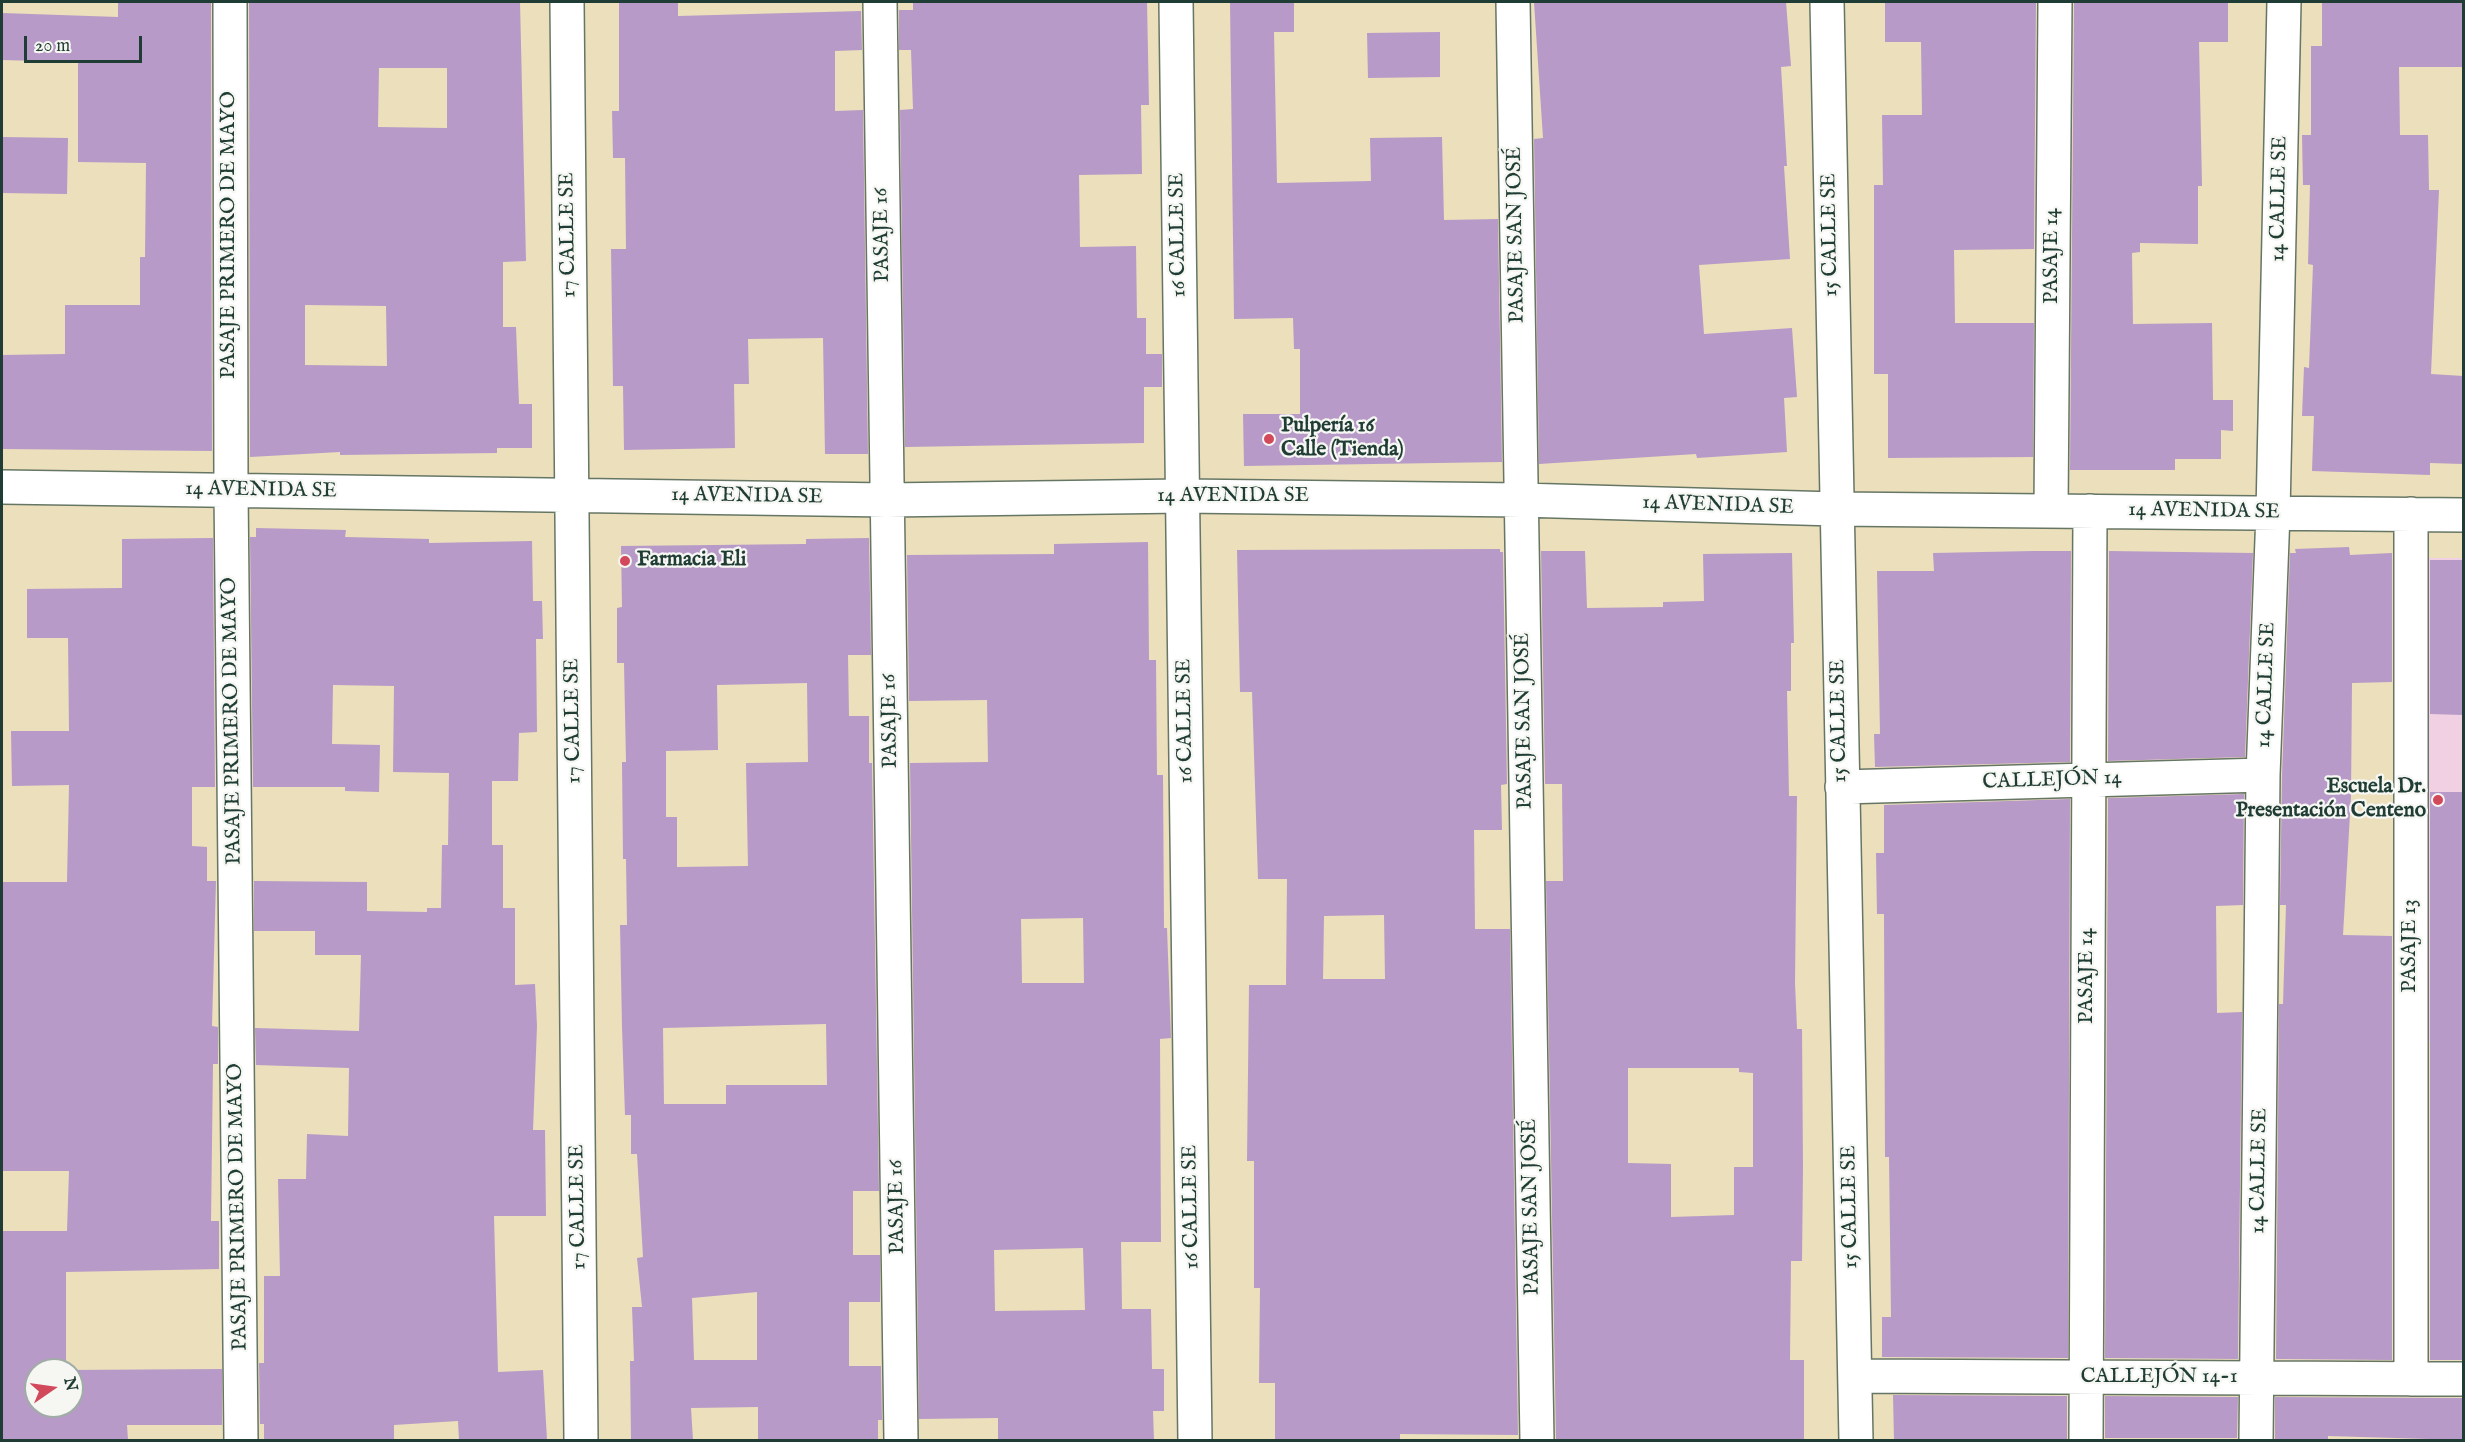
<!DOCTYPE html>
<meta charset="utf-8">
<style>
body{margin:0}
#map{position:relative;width:2465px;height:1442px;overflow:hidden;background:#ebdfbc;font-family:"IM FELL English",serif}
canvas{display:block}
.frame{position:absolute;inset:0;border:3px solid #1f3d34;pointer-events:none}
.north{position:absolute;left:24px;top:1358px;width:60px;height:60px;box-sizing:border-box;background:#f6f6f2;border:2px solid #a0aca6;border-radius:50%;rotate:77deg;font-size:16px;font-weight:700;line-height:24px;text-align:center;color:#1f3d34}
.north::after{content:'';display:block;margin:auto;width:21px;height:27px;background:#d1495b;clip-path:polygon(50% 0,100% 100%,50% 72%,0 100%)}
.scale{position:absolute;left:24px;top:36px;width:118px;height:27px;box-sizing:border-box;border:3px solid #1f3d34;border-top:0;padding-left:8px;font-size:18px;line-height:21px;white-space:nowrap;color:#1f3d34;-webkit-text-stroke:4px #f6f6f2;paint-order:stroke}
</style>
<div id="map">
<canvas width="2465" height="1442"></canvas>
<div class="frame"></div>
<div class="north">N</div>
<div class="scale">20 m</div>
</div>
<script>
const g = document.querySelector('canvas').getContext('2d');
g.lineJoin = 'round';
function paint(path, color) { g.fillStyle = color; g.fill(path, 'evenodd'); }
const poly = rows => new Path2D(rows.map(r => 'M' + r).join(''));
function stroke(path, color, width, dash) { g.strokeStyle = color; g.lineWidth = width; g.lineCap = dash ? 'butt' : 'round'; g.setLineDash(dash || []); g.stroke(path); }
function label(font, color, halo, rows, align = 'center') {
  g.font = font + ' "IM FELL English",serif'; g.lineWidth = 4.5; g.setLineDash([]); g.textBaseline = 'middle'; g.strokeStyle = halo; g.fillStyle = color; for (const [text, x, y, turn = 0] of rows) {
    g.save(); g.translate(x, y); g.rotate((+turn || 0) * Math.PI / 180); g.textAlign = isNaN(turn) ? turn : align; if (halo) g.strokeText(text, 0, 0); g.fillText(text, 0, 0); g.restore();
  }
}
paint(poly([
 [2412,558,2463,558,2463,1042,2411,1042]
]), '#f1d0e3');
paint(poly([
 [118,2,211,2,212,451,2,449,2,355,65,354,65,305,140,305,140,257,145,257,146,163,78,162,78,62,2,60,2,13,118,17],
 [249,2,520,2,526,261,503,262,503,327,516,327,519,404,532,404,532,448,497,448,497,453,340,455,340,452,250,457],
 [379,68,447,68,447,128,378,127],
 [305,305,386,306,387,366,305,365],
 [619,2,678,2,678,16,861,11,862,50,835,51,835,111,863,110,868,454,825,454,823,338,748,339,749,384,734,384,735,448,624,450,623,386,613,386,611,249,626,249,625,158,613,158,612,111,619,111],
 [913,2,1147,2,1149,105,1141,105,1142,174,1079,175,1080,247,1136,246,1137,318,1146,318,1146,354,1162,354,1162,387,1144,387,1144,443,905,447,900,110,913,109,911,50,899,50,899,10,913,10],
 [1230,2,1294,2,1294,32,1274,32,1277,183,1371,181,1370,138,1442,137,1444,220,1498,219,1502,462,1244,466,1243,414,1300,414,1300,349,1294,349,1293,318,1234,319],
 [1534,2,1786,2,1791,66,1781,67,1787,166,1784,166,1790,259,1699,265,1704,334,1792,328,1797,397,1784,398,1787,452,1697,458,1696,454,1539,464,1534,139,1543,138],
 [1885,2,2036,2,2034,249,1954,250,1955,323,2034,323,2033,457,1888,458,1888,374,1874,374,1874,185,1883,185,1882,115,1922,115,1921,42,1885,42],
 [2074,2,2228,2,2228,42,2199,42,2202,186,2198,186,2198,244,2140,243,2140,252,2132,253,2133,324,2212,323,2213,400,2233,400,2233,431,2221,430,2221,459,2175,459,2175,470,2070,470],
 [2322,2,2463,2,2463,67,2399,67,2400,135,2428,135,2429,190,2439,190,2431,374,2463,376,2463,464,2430,463,2430,475,2312,471,2314,416,2302,416,2304,367,2309,368,2313,265,2308,264,2310,185,2303,185,2302,135,2311,135,2311,46,2322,46],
 [1440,32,1440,77,1368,78,1367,33],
 [2,137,68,138,67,194,2,193],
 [256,528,346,530,345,537,429,539,429,543,532,541,533,601,542,601,543,639,536,639,537,732,519,733,518,781,492,781,492,845,503,845,503,908,515,908,515,985,535,984,537,1026,533,1130,545,1130,546,1216,494,1216,498,1372,543,1370,547,1440,459,1440,458,1421,394,1425,394,1440,264,1440,264,1424,260,1424,259,1363,264,1363,264,1276,280,1276,278,1179,306,1179,307,1134,348,1136,349,1068,256,1065,255,1028,359,1031,361,955,315,955,315,931,254,931,254,881,367,882,367,911,427,912,427,908,441,908,442,845,448,845,449,773,393,772,394,686,333,685,332,744,380,745,379,792,345,791,345,787,253,787,250,537,256,537],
 [213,538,215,787,192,787,192,846,207,847,207,881,216,881,212,1026,218,1027,218,1064,213,1064,211,1221,219,1221,219,1269,66,1272,66,1370,222,1369,222,1425,127,1425,128,1440,2,1440,2,1231,67,1231,69,1171,2,1171,2,882,67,882,69,785,12,786,11,731,69,731,68,638,27,638,27,589,122,588,122,539],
 [36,1370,72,1370,72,1406,36,1406],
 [869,538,871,655,848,655,849,716,869,716,869,763,872,763,879,1191,853,1191,853,1255,880,1255,880,1302,849,1302,849,1366,881,1366,882,1420,878,1420,878,1440,758,1440,758,1407,691,1408,693,1440,631,1440,630,1361,634,1361,632,1307,642,1307,637,1258,643,1257,637,1154,631,1154,631,1115,625,1115,622,1027,620,925,627,925,626,859,623,859,622,762,626,762,624,663,617,663,617,608,622,607,621,546,806,544,806,539],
 [807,683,808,762,746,763,748,866,677,867,677,817,666,817,666,751,718,750,717,685],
 [826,1024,827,1085,726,1085,726,1104,664,1104,663,1028],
 [757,1292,757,1360,694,1360,692,1298],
 [1148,542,1149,660,1156,660,1157,775,1163,775,1164,928,1167,928,1171,1038,1160,1039,1161,1242,1121,1242,1122,1309,1151,1309,1152,1369,1164,1369,1164,1411,1153,1411,1154,1440,998,1440,998,1418,919,1419,910,763,988,762,987,700,909,701,907,555,1054,554,1054,544],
 [1083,918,1084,983,1022,983,1021,919],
 [1083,1248,1085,1310,995,1311,994,1250],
 [2349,547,2350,555,2392,553,2392,682,2352,683,2351,797,2343,935,2392,936,2392,1360,2276,1359,2279,1004,2283,1004,2286,905,2280,905,2282,775,2290,553,2296,553,2295,549],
 [1500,549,1500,552,1503,552,1507,784,1501,785,1502,830,1474,830,1475,929,1510,929,1518,1435,1400,1434,1400,1440,1275,1440,1275,1383,1259,1383,1260,1288,1254,1288,1254,1161,1247,1161,1249,985,1286,985,1287,879,1258,879,1252,692,1240,692,1237,550],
 [1384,915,1385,979,1323,979,1324,916],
 [1541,551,1585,551,1587,608,1663,607,1663,602,1704,601,1703,554,1792,553,1794,643,1791,643,1791,691,1787,691,1789,796,1797,796,1795,983,1797,1029,1802,1029,1803,1167,1802,1261,1791,1261,1790,1360,1804,1360,1804,1440,1556,1440,1546,881,1563,881,1562,784,1545,784],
 [1628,1068,1739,1068,1739,1072,1753,1073,1753,1167,1734,1167,1734,1215,1671,1217,1671,1164,1628,1163],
 [2033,551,2071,551,2070,762,1875,767,1874,734,1880,734,1877,571,1934,571,1933,553],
 [2109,551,2253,553,2245,757,2108,761],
 [2430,560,2463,560,2463,715,2430,714],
 [2430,792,2463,792,2463,1360,2430,1360],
 [2244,794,2243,905,2216,906,2217,1013,2242,1012,2238,1359,2105,1358,2108,798],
 [2070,799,2068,1358,1882,1357,1882,1317,1891,1317,1889,1157,1885,1157,1884,914,1877,914,1876,853,1884,853,1884,805],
 [1893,1395,2067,1396,2067,1440,1894,1440],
 [2105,1396,2238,1397,2237,1438,2105,1438],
 [2275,1397,2463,1398,2463,1440,2328,1436,2328,1440,2275,1440]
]), '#b79ac8');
const minor = poly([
 [230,2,231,491,241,1440],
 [567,2,581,1440],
 [880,2,901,1440],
 [1176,2,1195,1440],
 [1513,2,1537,1440],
 [1827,2,1856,1440],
 [2,487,887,500,1183,496,1521,500,1835,509,2464,515],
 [2051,511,2055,2],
 [1842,787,2263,775],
 [1855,1376,2464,1379],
 [2411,1379,2411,514],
 [2086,1440,2090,511],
 [2256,1440,2263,775,2273,513,2284,2]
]);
stroke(minor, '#667664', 36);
stroke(minor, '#fff', 33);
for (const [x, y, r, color] of [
 [1269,439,6,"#d1495b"],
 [625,561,6,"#d1495b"],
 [2438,800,6,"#d1495b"]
]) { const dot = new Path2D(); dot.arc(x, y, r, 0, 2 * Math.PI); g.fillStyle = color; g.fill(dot); stroke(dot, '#f6f6f2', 2); }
label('21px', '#1f3d34', '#f6f6f2', [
 ["14 CALLE SE",2280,199,-89],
 ["PASAJE PRIMERO DE MAYO",230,235,-90],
 ["17 CALLE SE",569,235,-91],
 ["PASAJE 16",883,235,-91],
 ["16 CALLE SE",1179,235,-91],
 ["PASAJE SAN JOSÉ",1517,235,-91],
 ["15 CALLE SE",1831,235,-91],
 ["PASAJE 14",2053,256,-90],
 ["14 AVENIDA SE",261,491,1],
 ["14 AVENIDA SE",747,497,1],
 ["14 AVENIDA SE",1233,497],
 ["14 AVENIDA SE",1718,506,2],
 ["14 AVENIDA SE",2204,512,1],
 ["14 CALLE SE",2267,685,-88],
 ["PASAJE PRIMERO DE MAYO",233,721,-91],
 ["17 CALLE SE",574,721,-91],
 ["PASAJE 16",891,721,-91],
 ["16 CALLE SE",1186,721,-91],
 ["PASAJE SAN JOSÉ",1525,721,-91],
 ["15 CALLE SE",1840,721,-91],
 ["CALLEJÓN 14",2052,781,-2],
 ["PASAJE 13",2411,946,-90],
 ["PASAJE 14",2088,976,-90],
 ["14 CALLE SE",2260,1171,-89],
 ["PASAJE PRIMERO DE MAYO",239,1207,-91],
 ["17 CALLE SE",579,1207,-91],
 ["PASAJE 16",898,1207,-91],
 ["16 CALLE SE",1192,1207,-91],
 ["PASAJE SAN JOSÉ",1532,1207,-91],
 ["15 CALLE SE",1851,1207,-91],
 ["CALLEJÓN 14-1",2159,1378]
]);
label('bold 21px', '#1f3d34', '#f6f6f2', [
 ["Pulpería 16",1281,427],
 ["Calle (Tienda)",1281,451],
 ["Farmacia Eli",637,561],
 ["Escuela Dr.",2426,788,"right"],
 ["Presentación Centeno",2426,812,"right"]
], 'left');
</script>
